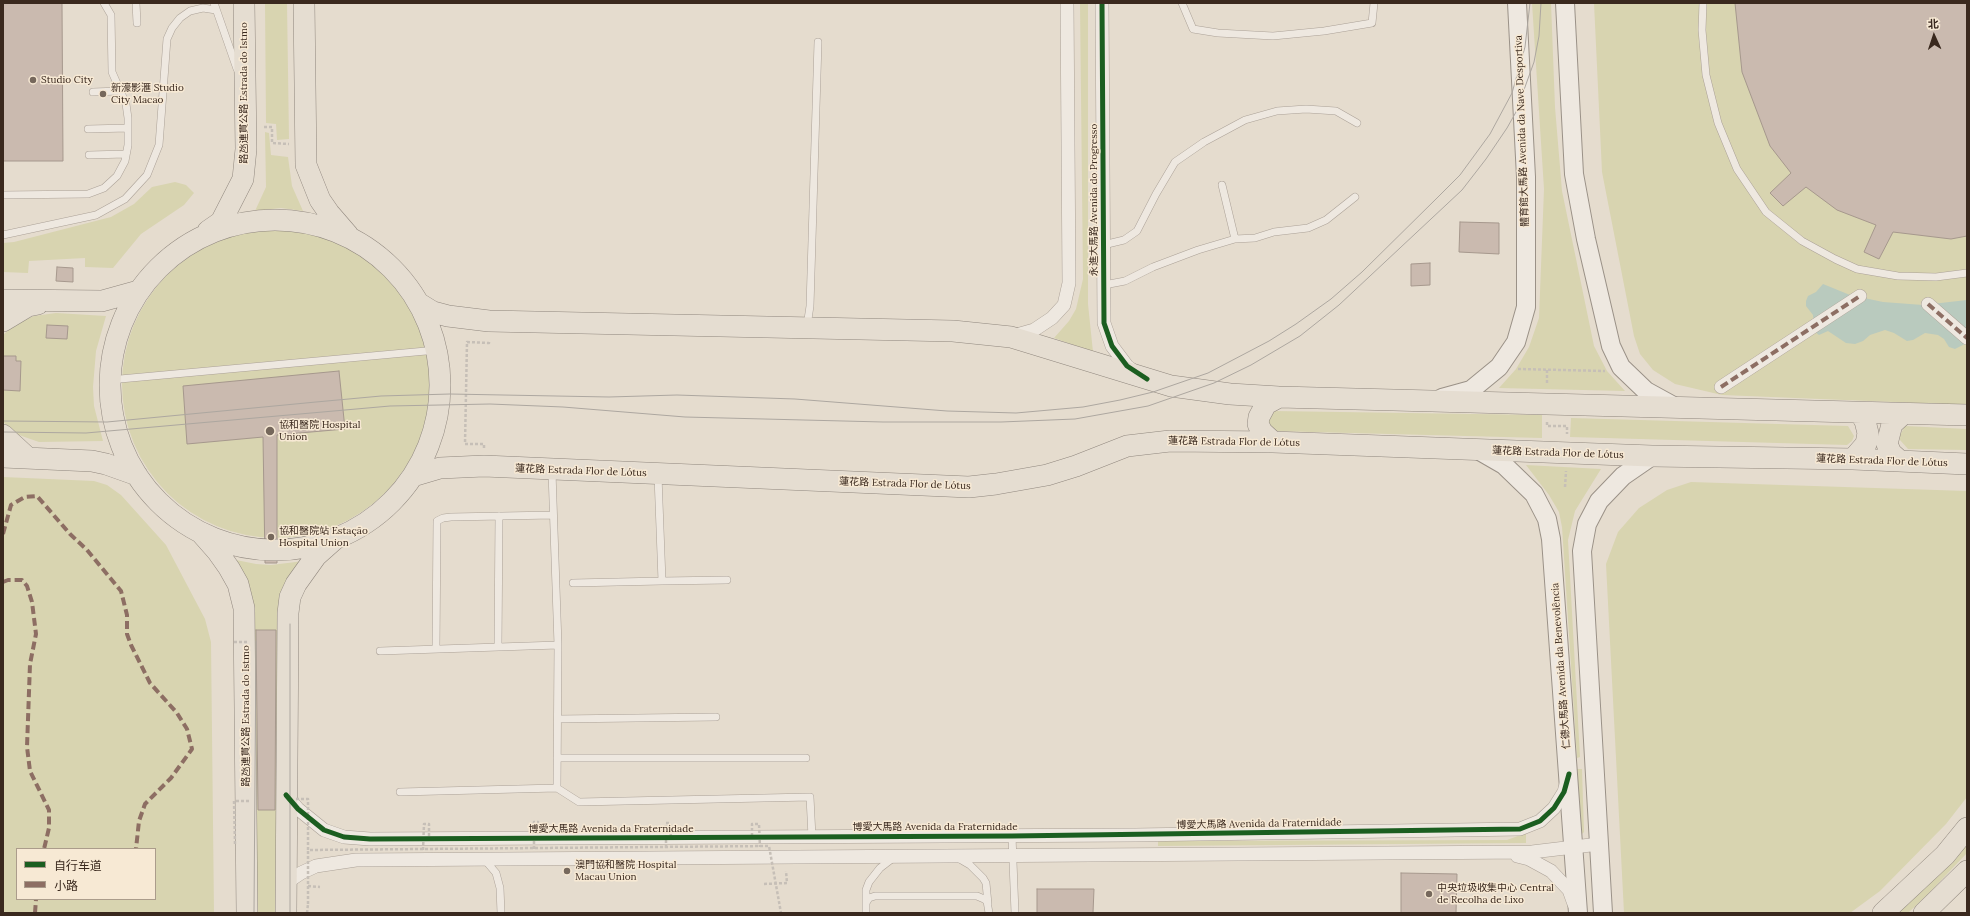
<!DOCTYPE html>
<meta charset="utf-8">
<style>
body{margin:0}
#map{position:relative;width:1970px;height:916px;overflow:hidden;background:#e5dcce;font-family:Lora,"Noto Sans SC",serif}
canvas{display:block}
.frame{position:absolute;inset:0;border:4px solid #3a291e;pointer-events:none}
.legend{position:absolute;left:16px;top:848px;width:140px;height:52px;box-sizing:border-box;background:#f7e9d4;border:1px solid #ab9c8b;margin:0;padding:5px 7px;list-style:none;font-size:12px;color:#3a291e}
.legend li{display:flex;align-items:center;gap:8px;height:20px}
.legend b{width:20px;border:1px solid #ab9c8b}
.north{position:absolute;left:1914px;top:16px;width:40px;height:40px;-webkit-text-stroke:3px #f7e9d4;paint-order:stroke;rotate:357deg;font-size:11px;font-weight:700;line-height:16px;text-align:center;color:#3a291e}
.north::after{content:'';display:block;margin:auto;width:14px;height:18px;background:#3a291e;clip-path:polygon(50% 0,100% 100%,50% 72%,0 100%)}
</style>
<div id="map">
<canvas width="1970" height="916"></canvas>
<div class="frame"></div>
<ul class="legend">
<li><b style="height:5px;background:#1b5e20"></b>自行车道</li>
<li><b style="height:5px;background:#8d6e63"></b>小路</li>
</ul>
<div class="north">北</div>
</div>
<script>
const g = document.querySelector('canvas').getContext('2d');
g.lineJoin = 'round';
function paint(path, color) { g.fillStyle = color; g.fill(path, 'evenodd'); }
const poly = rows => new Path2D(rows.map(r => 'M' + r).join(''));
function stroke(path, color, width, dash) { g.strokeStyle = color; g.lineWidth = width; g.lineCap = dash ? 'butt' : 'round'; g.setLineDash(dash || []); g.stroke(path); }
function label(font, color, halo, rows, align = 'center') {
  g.font = font + ' Lora,"Noto Sans SC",serif'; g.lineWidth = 3; g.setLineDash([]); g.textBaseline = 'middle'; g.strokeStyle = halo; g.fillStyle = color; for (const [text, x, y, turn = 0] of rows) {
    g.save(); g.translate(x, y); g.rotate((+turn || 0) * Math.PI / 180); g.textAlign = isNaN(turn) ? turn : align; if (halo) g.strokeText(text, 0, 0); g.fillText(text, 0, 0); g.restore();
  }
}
paint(poly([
 [265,3,287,3,289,139,277,140,276,124,266,123],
 [1080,3,1088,3,1088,304,1093,352,1054,338,1069,321,1076,309,1083,279],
 [1532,3,1551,3,1555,107,1562,191,1594,346,1607,371,1625,391,1499,388,1516,369,1529,347,1539,318,1544,189],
 [1594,3,1967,3,1967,405,1722,395,1675,384,1653,370,1640,354,1634,336,1602,172],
 [265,132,269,133,271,155,288,157,292,186,303,211,281,208,255,211,266,187],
 [175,182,186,185,194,193,184,205,141,234,113,268,85,267,85,258,29,261,28,273,3,272,3,243,14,242,111,217,134,204,152,187],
 '122 384a154 154 0 1 1 308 0a154 154 0 1 1-308 0Z',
 [56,313,106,316,96,351,93,387,94,406,103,441,39,442,19,435,3,422,3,335,14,325,34,316],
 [1273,411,1542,415,1542,438,1274,431,1269,429,1266,415],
 [1571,418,1848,426,1854,436,1852,441,1847,445,1570,437],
 [1905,426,1967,429,1967,450,1908,449,1900,440,1900,435],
 [1526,465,1601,469,1575,511,1568,540,1580,757,1577,758,1562,527,1559,512,1549,495],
 [3,477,94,481,107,485,121,495,166,545,205,619,211,642,214,913,3,913],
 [17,849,155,849,155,899,17,899],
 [1691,482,1967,491,1967,797,1946,824,1880,891,1850,913,1624,913,1606,564,1618,532,1639,508,1667,490],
 [236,560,256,564,271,565,304,561,296,574,280,913,254,913,243,573],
 [1577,769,1582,769,1584,832,1582,834,1579,832],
 [1526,833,1526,843,1158,846,1158,841,1507,840],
 [1967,843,1967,853,1928,894,1908,913,1895,913]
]), '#d8d4b0');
paint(poly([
 [1823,284,1850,295,1883,302,1923,305,1967,300,1967,343,1955,349,1949,347,1944,339,1938,335,1925,333,1913,340,1907,341,1894,333,1885,330,1870,335,1863,341,1855,344,1846,343,1828,331,1819,335,1814,331,1813,315,1806,306,1806,301,1808,296,1816,292]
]), '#b9cabe');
const building = poly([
 [3,3,62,3,63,161,3,161,3,3],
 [1735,3,1967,3,1967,236,1951,239,1893,232,1879,259,1864,252,1876,225,1837,210,1806,187,1783,206,1770,193,1791,173,1770,146,1742,72,1735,3],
 [1460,222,1499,223,1499,254,1459,252,1460,222],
 [1430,263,1430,285,1411,286,1411,264,1430,263],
 [57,267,73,268,73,282,56,281,57,267],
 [47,325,68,326,67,339,46,338,47,325],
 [3,356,16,356,16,361,21,361,20,391,3,390,3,356],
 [339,371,345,429,277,435,277,563,265,563,263,437,187,444,183,386,339,371],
 [256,630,276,630,275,810,258,810,256,630],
 [1401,873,1457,874,1456,913,1401,913,1401,873],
 [1037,889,1094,889,1093,913,1037,913,1037,889]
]);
paint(building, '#cabaaf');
stroke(building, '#a6988d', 1);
const lane = poly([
 [136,3,137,23],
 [214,3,237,69],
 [1182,3,1193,29,1218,33,1273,36,1324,31,1372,23,1374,3],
 [1703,3,1702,30,1706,75,1718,123,1737,169,1766,212,1802,241,1835,259,1857,269,1898,276,1936,277,1967,273],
 [93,92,120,91],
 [88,129,128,128],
 [89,155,126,154],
 [1222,185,1235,239],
 [3,195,88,194,104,188,117,176,125,161,128,145,128,118,126,104,112,72,111,15,104,3],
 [3,235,96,215,125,199,147,175,159,145,167,39,172,28,180,18,190,11,203,8,216,10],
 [1103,245,1124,240,1137,231,1156,194,1175,162,1204,142,1245,120,1277,111,1306,109,1336,111,1357,123],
 [1104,285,1125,281,1153,267,1198,250,1235,239,1255,238,1274,232,1308,228,1326,220,1355,197],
 [807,326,810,306,818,42],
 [109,380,437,350],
 [662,581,727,580],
 [573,583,662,581,658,476],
 [498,647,499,516],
 [436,649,437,521,443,518,451,517,553,515],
 [380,651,558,645,552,472],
 [558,719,716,717],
 [557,758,806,758],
 [557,788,558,645],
 [400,792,557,788,579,802,810,797,812,837],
 [1012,836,1015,913],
 [958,858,970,865,983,878,986,883,988,904],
 [485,860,496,873,500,888,501,913],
 [866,903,866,890,869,882,880,868,893,858],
 [866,913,866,903,869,898,875,896,977,896,984,899,987,901,989,913]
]);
const street = poly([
 [1102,3,1104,323,1112,346,1127,366,1135,372],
 [1928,304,1967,338],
 [1013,336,1034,330,1052,318,1064,305,1069,283,1067,3],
 [1721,387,1860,296],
 [286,795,298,809,324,830,344,837,370,839,1135,835,1520,829,1540,821,1554,808,1564,792,1567,781],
 [1517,856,1529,859,1551,871,1569,890,1574,904],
 [286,883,301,873,316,866,356,860,1532,852,1599,844]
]);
const secondary = poly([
 [1565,3,1574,174,1586,239,1611,346,1621,367,1646,391,1677,408],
 [1442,398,1471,390,1499,367,1516,342,1526,307,1526,177,1517,3],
 [1478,450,1504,465,1534,494,1547,519,1551,539,1578,913],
 [1603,913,1582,551,1587,524,1599,501,1623,476,1652,456]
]);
const primary = poly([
 [304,3,306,165,320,200,329,213,348,235],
 '110 385a165 165 0 1 1 330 0a165 165 0 1 1-330 0Z',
 [208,231,221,222,243,179,246,149,244,3],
 [3,300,102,301,138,291],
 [420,304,433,312,448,316,489,321,953,331,1011,337,1171,386,1230,394,1279,397,1967,415],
 [3,321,28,306,38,304],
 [3,435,28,458],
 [1273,442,1262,432,1258,424,1259,417,1266,404,1279,397],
 [3,457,92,461,106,464,137,475],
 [1853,459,1866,444,1868,433,1865,421,1860,413],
 [1900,461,1891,453,1887,444,1892,424,1903,414],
 [413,476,440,468,484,466,969,487,996,484,1047,475,1076,466,1127,446,1170,441,1273,442,1652,456,1853,459,1967,464],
 [202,534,217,551,229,568,238,584,244,608,247,913],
 [286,913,288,613,290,597,296,584,316,556,334,540],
 [1883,913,1945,855,1967,828],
 [1924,913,1967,871]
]);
stroke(lane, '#aba197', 8);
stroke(street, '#aba197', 14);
stroke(secondary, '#9a9187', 20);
stroke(primary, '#90877e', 22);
stroke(poly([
 [264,127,272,127,272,143,289,144],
 [1518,369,1605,371],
 [1547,370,1547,385],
 [1547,422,1547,426,1567,426,1567,434],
 [484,448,484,444,465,444,467,342,489,343,489,340],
 [1565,487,1566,471],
 [764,884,787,883,786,871],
 [308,886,320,887],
 [307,913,308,904]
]), '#c6bfb7', 2.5, [3, 2]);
stroke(lane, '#eee8e0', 7);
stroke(street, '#eee8e0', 13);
stroke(secondary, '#eee8e0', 18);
stroke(primary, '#e5ddd1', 21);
stroke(poly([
 [3,421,107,422,316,402,381,396,450,394,609,397,677,395,795,399,947,411,1016,413,1083,407,1120,400,1153,392,1208,373,1269,341,1296,324,1331,299,1362,272,1437,198,1460,175,1490,134,1512,93,1525,47,1530,3],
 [3,432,86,433,390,406,490,404,563,407,685,417,883,422,1001,422,1075,419,1148,406,1214,383,1251,365,1300,336,1339,305,1462,190,1486,159,1507,128,1516,112,1534,62,1539,36,1541,3],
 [254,913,256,641],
 [290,913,290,624]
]), '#ada7a0', 1);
stroke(poly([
 [234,642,249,642],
 [296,799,308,799,308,850,769,846,781,913],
 [752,836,752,824,759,824,760,847],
 [235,844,234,801,250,801],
 [666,848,666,823,670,823,671,837],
 [534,849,534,822,538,822,538,838],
 [423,850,424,824,429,824,429,839],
 [308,904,308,850]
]), '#c6bfb7', 2.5, [3, 2]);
stroke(poly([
 [1928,304,1967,338],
 [1721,387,1860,296],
 [3,534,11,505,25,497,37,496,70,534,87,550,121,591,127,615,127,634,131,645,150,683,177,713,187,729,192,749,171,778,145,804,139,821,136,849],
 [3,582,8,580,22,580,27,586,32,602,36,634,30,664,27,747,30,771,49,810,49,828,44,849],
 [35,913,36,899]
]), '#8d6e63', 4, [8, 4]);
stroke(poly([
 [1102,3,1104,323,1112,346,1127,366,1147,379],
 [286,795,298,809,324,830,344,837,370,839,1012,836,1520,829,1540,821,1554,808,1564,792,1569,774]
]), '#1b5e20', 5);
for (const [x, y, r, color] of [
 [33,80,4,"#76685c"],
 [103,94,4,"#76685c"],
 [270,431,5,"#76685c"],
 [271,537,4,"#76685c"],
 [567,871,4,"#76685c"],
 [1429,894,4,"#76685c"]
]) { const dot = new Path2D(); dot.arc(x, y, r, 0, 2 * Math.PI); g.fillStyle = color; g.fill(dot); stroke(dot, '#f7e9d4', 1.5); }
label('10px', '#3a291e', '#f7e9d4', [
 ["Studio City",41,80],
 ["新濠影滙 Studio",111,88],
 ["City Macao",111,100],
 ["協和醫院 Hospital",279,425],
 ["Union",279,437],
 ["協和醫院站 Estação",279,531],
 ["Hospital Union",279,543],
 ["澳門協和醫院 Hospital",575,865],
 ["Macau Union",575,877],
 ["中央垃圾收集中心 Central",1437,888],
 ["de Recolha de Lixo",1437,900]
], 'left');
label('10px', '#3a291e', '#f7e9d4', [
 ["路氹連貫公路 Estrada do Istmo",244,93,-90],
 ["體育館大馬路 Avenida da Nave Desportiva",1522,131,-92],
 ["永進大馬路 Avenida do Progresso",1094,200,-90],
 ["蓮花路 Estrada Flor de Lótus",1234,442,1],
 ["蓮花路 Estrada Flor de Lótus",1558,453,2],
 ["蓮花路 Estrada Flor de Lótus",1882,461,2],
 ["蓮花路 Estrada Flor de Lótus",581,471,2],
 ["蓮花路 Estrada Flor de Lótus",905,484,2],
 ["仁德大馬路 Avenida da Benevolência",1561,666,-94],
 ["路氹連貫公路 Estrada do Istmo",246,716,-90],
 ["博愛大馬路 Avenida da Fraternidade",1259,824,-1],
 ["博愛大馬路 Avenida da Fraternidade",935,827],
 ["博愛大馬路 Avenida da Fraternidade",611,829]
]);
</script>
